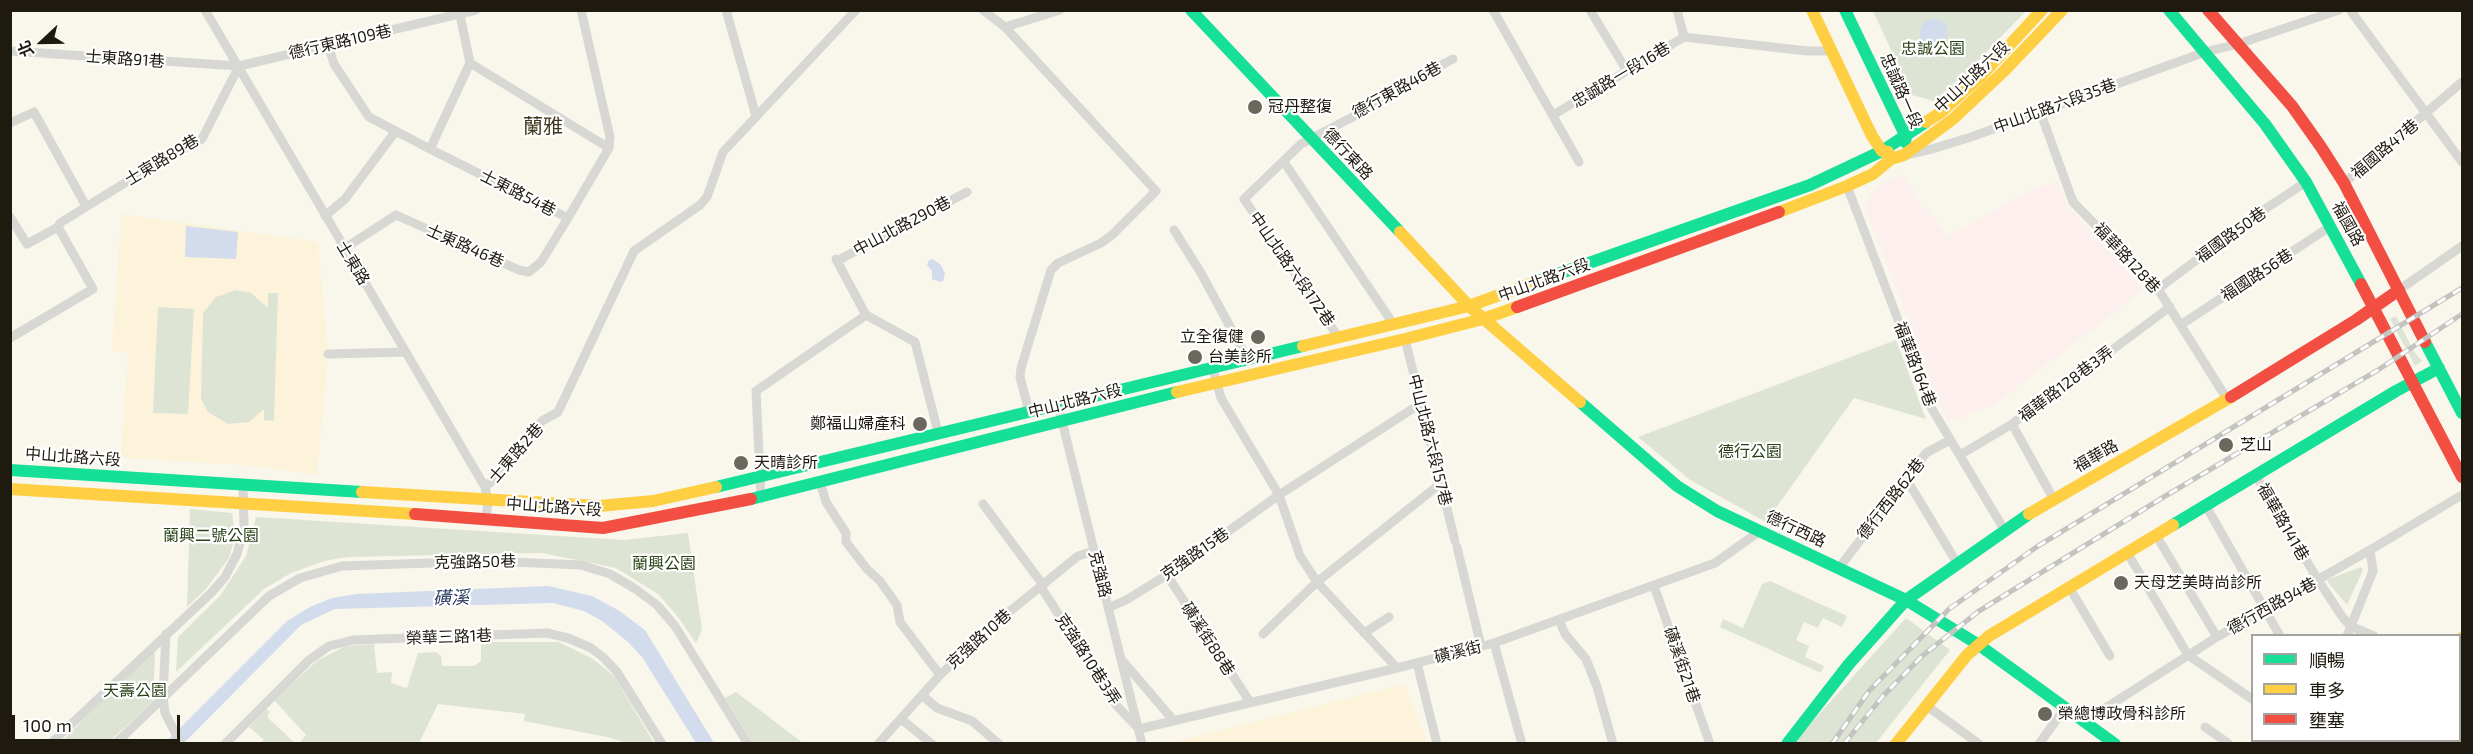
<!DOCTYPE html>
<meta charset="utf-8">
<style>
body{margin:0}
#map{position:relative;width:2473px;height:754px;overflow:hidden;background:#f9f6ec;font-family:"Exo 2","Noto Sans TC",sans-serif}
canvas{display:block}
.frame{position:absolute;inset:0;border:12px solid #1e1a0f;pointer-events:none}
.legend{position:absolute;left:2251px;top:634px;width:210px;height:108px;box-sizing:border-box;background:#fff;border:2px solid #a5a39f;margin:0;padding:8px 10px;list-style:none;font-size:18px;color:#1e1a0f}
.legend li{display:flex;align-items:center;gap:12px;height:30px}
.legend b{width:30px;border:2px solid #a5a39f}
.north{position:absolute;left:12px;top:12px;width:60px;height:60px;-webkit-text-stroke:4px #fff;paint-order:stroke;rotate:248deg;font-size:16px;font-weight:700;line-height:24px;text-align:center;color:#1e1a0f}
.north::after{content:'';display:block;margin:auto;width:21px;height:27px;background:#1e1a0f;clip-path:polygon(50% 0,100% 100%,50% 72%,0 100%)}
.scale{position:absolute;left:12px;top:715px;width:168px;height:27px;box-sizing:border-box;border:3px solid #1e1a0f;border-top:0;padding-left:8px;font-size:18px;line-height:21px;white-space:nowrap;color:#1e1a0f;-webkit-text-stroke:4px #fff;paint-order:stroke}
</style>
<div id="map">
<canvas width="2473" height="754"></canvas>
<div class="frame"></div>
<ul class="legend">
<li><b style="height:8px;background:#16e098"></b>順暢</li>
<li><b style="height:8px;background:#ffcf43"></b>車多</li>
<li><b style="height:8px;background:#f24e42"></b>壅塞</li>
</ul>
<div class="north">北</div>
<div class="scale">100 m</div>
</div>
<script>
const g = document.querySelector('canvas').getContext('2d');
g.lineJoin = 'round';
function paint(path, color) { g.fillStyle = color; g.fill(path, 'evenodd'); }
const poly = rows => new Path2D(rows.map(r => 'M' + r).join(''));
function stroke(path, color, width, dash) { g.strokeStyle = color; g.lineWidth = width; g.lineCap = dash ? 'butt' : 'round'; g.setLineDash(dash || []); g.stroke(path); }
function label(font, color, halo, rows, align = 'center') {
  g.font = font + ' "Exo 2","Noto Sans TC",sans-serif'; g.lineWidth = 4.5; g.setLineDash([]); g.textBaseline = 'middle'; g.strokeStyle = halo; g.fillStyle = color; for (const [text, x, y, turn = 0] of rows) {
    g.save(); g.translate(x, y); g.rotate((+turn || 0) * Math.PI / 180); g.textAlign = isNaN(turn) ? turn : align; if (halo) g.strokeText(text, 0, 0); g.fillText(text, 0, 0); g.restore();
  }
}
paint(poly([
 [1903,174,1923,208,1929,212,1948,237,2027,192,2057,181,2067,206,2144,289,1995,404,1947,422,1865,207,1873,192,1883,183]
]), '#fcefed');
paint(poly([
 [121,214,318,242,328,354,317,475,245,465,121,458,128,354,112,350],
 [1404,684,1428,743,1169,743,1254,722]
]), '#fcf3da');
paint(poly([
 [1873,11,2026,11,1972,67,1934,101,1912,95],
 [236,290,251,293,268,308,268,293,278,293,274,421,264,420,264,409,249,422,228,424,208,412,201,399,203,313,216,297],
 [158,307,194,309,188,414,153,413],
 [2396,316,2413,350,2422,361,2415,366,2390,319],
 [1896,340,1926,419,1854,398,1766,522,1690,480,1638,437],
 [190,509,232,513,234,529,233,545,229,558,206,589,187,607],
 [256,517,624,540,688,533,702,630,696,643,678,617,658,594,616,568,542,553,348,557,324,561,291,573,264,589,176,672,178,637,220,596,246,556],
 [2361,567,2363,570,2347,605,2326,580],
 [1770,581,1847,616,1842,627,1823,618,1818,628,1804,622,1796,640,1809,646,1805,657,1824,666,1821,673,1720,627,1723,619,1743,628,1762,584],
 [1906,618,1950,650,1876,743,1792,744],
 [481,642,559,642,593,659,614,676,654,743,628,743,607,737,524,721,525,714,438,704,419,743,299,743,306,735,274,700,318,660,346,646,374,644,377,673,392,672,391,683,407,688,418,653,436,652,441,656,442,666,474,666,481,661],
 [155,652,153,701,108,743,60,744,143,656],
 [736,692,803,743,753,743,725,698],
 [266,709,270,712,267,717,295,743,261,743,264,740,249,727]
]), '#dee4d4');
paint(poly([
 '1920 33a14 14 0 1 1 28 0a14 14 0 1 1-28 0Z',
 [186,226,238,232,236,259,185,257],
 [933,259,941,265,945,274,943,281,940,282,932,279,932,271,927,265,929,260],
 [548,586,592,596,618,610,645,630,714,743,696,743,642,657,628,642,602,621,584,611,553,603,335,609,301,625,184,743,164,744,287,621,310,607,332,598,357,594]
]), '#d2dced');
stroke(poly([
 [205,10,485,487,488,501,486,519],
 [459,10,470,63,609,148],
 [726,10,756,116],
 [983,10,1005,27,1156,191,1112,235,1101,243,1058,263,1051,270,1021,368,1020,377,1029,411],
 [1493,10,1579,162],
 [1590,10,1627,71],
 [1677,10,1684,37],
 [2350,10,2462,162],
 [1005,27,1060,10],
 [328,45,334,64,369,117,430,149,470,63],
 [10,51,239,66,476,10],
 [2040,111,2073,202,2158,289,2227,399],
 [1553,115,1684,37,1807,51,1833,51],
 [10,123,34,112,86,206],
 [430,149,568,218,609,148,610,137,581,10],
 [1906,155,1932,149,1971,137,2205,52,2238,44,2339,10],
 [1284,162,1394,325],
 [2344,183,2462,82],
 [1847,186,1932,409,2005,531],
 [325,216,345,199,395,132],
 [10,217,27,244,58,227,60,223,154,165,202,139,239,66],
 [1174,230,1201,273,1247,358],
 [345,248,396,215,519,270,529,272,541,262,568,218],
 [836,259,866,315],
 [837,261,967,192],
 [2158,289,2259,213,2306,182],
 [2399,290,2462,246],
 [866,315,915,342,938,432],
 [2182,324,2331,226],
 [10,338,93,289,58,227],
 [1339,338,1244,199,1301,144,1387,99,1398,87,1453,59],
 [1405,339,1455,541],
 [328,354,406,352],
 [1212,366,1221,398,1279,495,1300,556,1317,582,1397,668],
 [1058,405,1142,744],
 [2012,424,2054,500],
 [1960,455,2012,424,2170,307],
 [2256,476,2318,580,2343,618,2352,627,2374,636],
 [1907,480,1957,563],
 [820,482,826,502,846,533,846,542,867,569,880,581,897,605,900,622,940,675],
 [485,487,500,474,542,421,558,412,634,251,700,205,707,197,723,152,856,10],
 [761,497,756,391,866,315],
 [983,504,1043,585],
 [2206,506,2280,636],
 [2156,535,2217,637],
 [1457,547,1481,646],
 [2128,554,2188,655,2252,699],
 [1839,568,1926,453,1950,440],
 [1167,575,1250,702],
 [1654,586,1710,744],
 [1041,587,1117,706,1138,728],
 [2069,587,2110,656],
 [1108,608,1126,600,1167,575,1279,495,1420,404],
 [1559,620,1565,634,1586,659,1597,687,1613,744],
 [1364,633,1389,617],
 [166,634,163,696,165,713,181,744],
 [1263,634,1317,582,1440,484],
 [2347,636,2373,571,2370,550],
 [1494,643,1522,744],
 [1121,659,1174,721],
 [1417,663,1437,744],
 [923,696,937,708,972,721,999,744],
 [1927,706,1979,744],
 [901,719,932,744],
 [2085,721,2217,637,2370,550,2462,495],
 [2205,727,2229,744],
 [1139,729,1397,668,1494,643,1715,563,1760,531],
 [2313,740,2318,744],
 [50,744,211,593,225,577,237,554,244,527,243,484],
 [115,744,269,596,300,578,342,566,490,561,581,565,610,574,634,588,657,605,675,626,748,744],
 [225,744,309,660,329,646,353,640,547,633,568,638,591,648,604,658,617,672,662,744],
 [878,744,940,675,993,625,1078,556,1094,551],
 [2039,744,2065,708],
 [2281,744,2283,740]
]), '#d7d7d3', 9);
stroke(poly([
 [1191,10,1400,232],
 [1845,10,1906,137,1905,142],
 [2169,10,2265,124,2306,182,2361,284],
 [1538,281,1810,185,1882,151,1926,122],
 [2425,342,2462,413],
 [1580,402,1677,486,1717,511,1906,600,1979,645,2115,744],
 [10,470,362,492],
 [716,487,1303,346],
 [751,499,1177,392],
 [2173,525,2396,391,2439,368],
 [1787,744,1849,664,1906,600,2029,514],
 [2424,744,2425,740]
]), '#16e098', 12);
stroke(poly([
 [1812,10,1872,136,1882,151,1888,152],
 [1926,122,1940,113,1982,75,2042,10],
 [1779,212,1847,186,1873,174,1891,159,1904,155,1953,119,2003,72,2062,10],
 [1400,232,1469,306,1580,402],
 [1303,346,1469,306,1538,281],
 [1177,392,1405,339,1483,319,1517,307],
 [10,489,415,514],
 [362,492,599,506,653,501,716,487],
 [2029,514,2231,397],
 [2460,646,2462,638],
 [1896,744,1967,655,1989,636,2173,525]
]), '#ffcf43', 12);
stroke(poly([
 [2208,10,2292,106,2321,147,2344,183,2425,342],
 [2361,284,2462,477],
 [1517,307,1779,212],
 [2231,397,2356,320,2399,290],
 [415,514,603,528,751,499],
 [2460,737,2462,729]
]), '#f24e42', 12);
const rail = poly([
 [1832,744,1869,691,1949,609,2038,546,2462,288],
 [1844,744,1883,696,1922,656,1979,611,2162,498,2378,370,2462,314]
]);
stroke(rail, '#c3c3c0', 5);
stroke(rail, '#fff', 3, [9]);
for (const [x, y, r, color] of [
 [1255,107,8,"#6b675c"],
 [1258,337,8,"#6b675c"],
 [1195,357,8,"#6b675c"],
 [920,424,8,"#6b675c"],
 [2226,445,8,"#6b675c"],
 [741,463,8,"#6b675c"],
 [2121,583,8,"#6b675c"],
 [2045,714,8,"#6b675c"]
]) { const dot = new Path2D(); dot.arc(x, y, r, 0, 2 * Math.PI); g.fillStyle = color; g.fill(dot); stroke(dot, '#fff', 2); }
label('16px', '#1e1a0f', '#fff', [
 ["德行東路109巷",340,42,-13],
 ["士東路91巷",125,59,4],
 ["忠誠路一段16巷",1621,75,-31],
 ["中山北路六段",1972,77,-43],
 ["德行東路46巷",1397,90,-29],
 ["忠誠路一段",1901,91,66],
 ["中山北路六段35巷",2055,106,-20],
 ["福國路47巷",2385,149,-40],
 ["德行東路",1348,154,47],
 ["士東路89巷",162,160,-31],
 ["士東路54巷",518,193,27],
 ["福國路",2348,224,61],
 ["中山北路290巷",902,226,-28],
 ["福國路50巷",2231,235,-36],
 ["士東路46巷",465,246,24],
 ["福華路128巷",2127,258,47],
 ["士東路",353,263,59],
 ["中山北路六段172巷",1292,269,55],
 ["福國路56巷",2257,275,-33],
 ["中山北路六段",1544,280,-20],
 ["福華路164巷",1915,364,69],
 ["福華路128巷3弄",2066,384,-37],
 ["中山北路六段",1075,401,-14],
 ["中山北路六段157巷",1430,440,76],
 ["士東路2巷",516,453,-49],
 ["福華路",2096,456,-30],
 ["中山北路六段",73,457,4],
 ["德行西路62巷",1891,499,-52],
 ["中山北路六段",554,507,4],
 ["福華路141巷",2283,522,60],
 ["德行西路",1796,529,25],
 ["克強路15巷",1195,554,-35],
 ["克強路50巷",475,562,-1],
 ["克強路",1100,574,76],
 ["德行西路94巷",2272,606,-29],
 ["榮華三路1巷",449,637,-2],
 ["克強路10巷",979,639,-42],
 ["磺溪街88巷",1208,639,57],
 ["磺溪街",1458,652,-14],
 ["克強路10巷3弄",1088,659,57],
 ["磺溪街21巷",1682,665,71]
]);
label('16px', '#294117', '#fff', [
 ["忠誠公園",1933,49],
 ["德行公園",1750,452],
 ["蘭興二號公園",211,536],
 ["蘭興公園",664,564],
 ["天壽公園",135,691]
]);
label('16px', '#1e1a0f', '#fff', [
 ["冠丹整復",1268,107],
 ["立全復健",1244,337,"right"],
 ["台美診所",1208,357],
 ["鄭福山婦產科",906,424,"right"],
 ["芝山",2240,445],
 ["天晴診所",754,463],
 ["天母芝美時尚診所",2134,583],
 ["榮總博政骨科診所",2058,714]
], 'left');
label('italic 18px', '#263960', '#fff', [
 ["磺溪",451,598,-2]
]);
label('20px', '#3f371d', '#fff', [
 ["蘭雅",543,126]
]);
</script>
